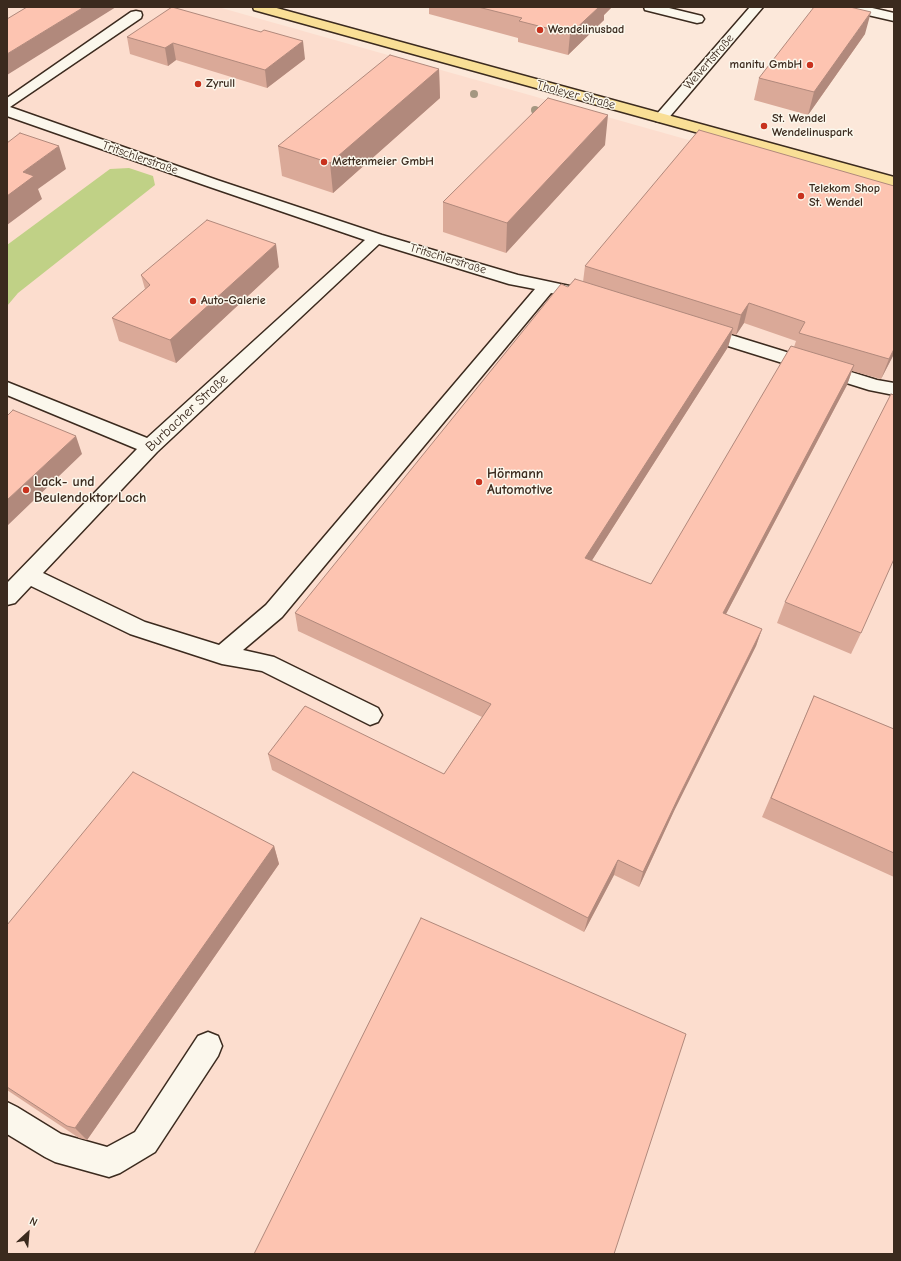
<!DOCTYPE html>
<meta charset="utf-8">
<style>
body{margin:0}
#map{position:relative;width:901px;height:1261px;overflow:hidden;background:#fce8da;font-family:"Comic Neue",sans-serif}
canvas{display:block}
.frame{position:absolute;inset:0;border:8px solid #3b2a1e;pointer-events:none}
.north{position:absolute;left:8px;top:1213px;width:40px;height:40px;-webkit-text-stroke:3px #fbf7ec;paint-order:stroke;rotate:26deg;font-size:11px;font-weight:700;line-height:16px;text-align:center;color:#3b2a1e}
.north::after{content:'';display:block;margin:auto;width:14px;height:18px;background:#3b2a1e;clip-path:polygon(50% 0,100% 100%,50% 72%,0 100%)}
</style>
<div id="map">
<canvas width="901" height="1261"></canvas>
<div class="frame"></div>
<div class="north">N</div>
</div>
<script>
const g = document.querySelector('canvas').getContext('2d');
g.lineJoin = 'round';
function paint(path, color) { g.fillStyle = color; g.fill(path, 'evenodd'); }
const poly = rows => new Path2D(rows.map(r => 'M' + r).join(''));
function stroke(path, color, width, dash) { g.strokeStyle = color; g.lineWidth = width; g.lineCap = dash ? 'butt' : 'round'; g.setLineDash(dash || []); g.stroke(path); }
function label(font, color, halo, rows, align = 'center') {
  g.font = font + ' "Comic Neue",sans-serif'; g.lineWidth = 3; g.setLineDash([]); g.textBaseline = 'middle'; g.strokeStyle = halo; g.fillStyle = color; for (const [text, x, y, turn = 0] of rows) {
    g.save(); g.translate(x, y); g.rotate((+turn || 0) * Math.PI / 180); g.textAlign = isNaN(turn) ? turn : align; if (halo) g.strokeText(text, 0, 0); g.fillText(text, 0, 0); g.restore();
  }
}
paint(poly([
 [7,7,218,7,894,198,894,1254,7,1254]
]), '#fcddce');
paint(poly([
 [129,168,153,176,155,185,18,293,7,306,7,245,110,169]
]), '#c0d186');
const minor = poly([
 [644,7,665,7,702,16,704,19,702,22,697,23,645,10,644,7],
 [750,7,763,7,666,121,661,122,656,121,654,118,656,115,750,7],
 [845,7,868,7,894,13,894,21,846,10,845,7],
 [136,11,141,12,142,15,141,18,10,107,217,180,382,235,518,275,593,291,596,295,593,299,587,300,551,293,282,617,243,650,274,657,378,708,382,715,378,722,370,725,262,671,222,664,130,634,31,586,15,603,7,605,7,583,137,449,7,395,7,382,147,438,365,240,207,186,7,116,7,98,131,12,136,11],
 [379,244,509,284,535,289,266,605,219,645,145,622,43,573,157,452,379,244],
 [702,326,877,380,894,383,894,395,869,390,696,336,693,332,696,328,702,326],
 [208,1032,218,1036,222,1046,218,1056,155,1152,120,1173,109,1177,55,1162,45,1157,7,1134,7,1102,17,1107,61,1134,107,1147,135,1132,198,1036,208,1032]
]);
const major = poly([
 [253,7,273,7,894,177,894,187,254,10,253,7]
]);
stroke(minor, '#3b2a1e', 3);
stroke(major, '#3b2a1e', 3);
paint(minor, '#fbf7ec');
paint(major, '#f9df96');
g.fillStyle = '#a49781';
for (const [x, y] of [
 [474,94],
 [535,110]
]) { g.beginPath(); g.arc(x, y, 4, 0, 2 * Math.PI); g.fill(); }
paint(poly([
 [429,7,612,7,604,15,604,20,568,55,518,42,518,38,429,14],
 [865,34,808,115,754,100,759,78],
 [127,37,305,59,267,88,176,60,168,66,130,54],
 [439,69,440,98,333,193,282,176,278,146],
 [605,145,506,253,443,232,443,202],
 [894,186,894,354,881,379,852,371,847,385,726,614,762,629,756,646,674,811,639,887,614,875,584,932,272,770,268,754,444,774,482,717,298,631,295,613,568,287,583,282,585,266],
 [744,323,796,341,794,347,651,584,592,560,728,347,732,334,736,335],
 [279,267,176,363,119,341,112,318,145,289,141,275],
 [785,602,861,633,851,654,777,623],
 [814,696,894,729,894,877,762,817,805,717],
 [274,846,279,864,87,1140,79,1138,7,1090,7,925]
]), '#daa998');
paint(poly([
 [84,7,116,7,7,75,7,54],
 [599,7,612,7,604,15,604,20,568,55,570,34],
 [871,12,865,34,808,115,814,92],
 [303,41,305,59,267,88,265,70],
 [173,43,176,60,168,66,165,48],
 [439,69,440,98,333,193,330,163],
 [608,115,605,145,506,253,507,223],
 [59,146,66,169,38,189,42,199,7,225,7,196,23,172],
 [276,244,279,267,176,363,170,340],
 [749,303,744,323,736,335,741,315],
 [733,328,728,347,582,576,585,558],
 [894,349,894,354,881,379,889,359],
 [854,365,847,385,717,631,723,613],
 [76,436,82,454,7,526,7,500],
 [762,629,756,646,674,811,639,887,643,872,679,796],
 [274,846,279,864,87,1140,75,1128],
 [618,860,614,875,584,932,588,918]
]), '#b1897c');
const building = poly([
 [27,7,84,7,7,54,7,19,27,7],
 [172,7,261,32,264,30,303,41,265,70,173,43,165,48,127,37,172,7],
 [478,7,599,7,570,34,519,21,522,18,478,7],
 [814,7,850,7,871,12,814,92,759,78,814,7],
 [390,55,439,69,330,163,278,146,390,55],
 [548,98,608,115,507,223,443,202,548,98],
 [699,130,894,186,894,349,889,359,799,333,805,322,749,303,741,315,585,266,699,130],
 [20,133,59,146,23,172,34,176,7,196,7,143,20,133],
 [207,220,276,244,170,340,112,318,150,285,141,275,207,220],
 [575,279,733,328,585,558,651,584,791,346,854,365,723,613,762,629,679,796,643,872,618,860,588,918,268,754,305,706,444,774,491,704,295,613,561,284,568,287,575,279],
 [891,394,894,395,894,559,861,633,785,602,891,394],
 [13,410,76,436,7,500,7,416,13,410],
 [814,696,894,729,894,853,771,798,814,696],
 [133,772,274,846,75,1128,67,1126,7,1087,7,925,133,772],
 [421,918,686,1034,614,1254,254,1254,421,918]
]);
paint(building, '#fdc4b1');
stroke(building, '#b1897c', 1);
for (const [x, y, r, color] of [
 [540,30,4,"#c8321e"],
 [810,65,4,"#c8321e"],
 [198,84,4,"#c8321e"],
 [764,126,4,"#c8321e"],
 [324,162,4,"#c8321e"],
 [801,196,4,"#c8321e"],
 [193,301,4,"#c8321e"],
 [479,482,4,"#c8321e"],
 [26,490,4,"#c8321e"]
]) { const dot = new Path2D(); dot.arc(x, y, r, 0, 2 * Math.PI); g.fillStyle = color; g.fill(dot); stroke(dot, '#fbf7ec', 1.5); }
label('bold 12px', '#3b2a1e', '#fbf7ec', [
 ["Wendelinusbad",548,30],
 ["manitu GmbH",802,65,"right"],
 ["Zyrull",206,84],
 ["St. Wendel",772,119],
 ["Wendelinuspark",772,133],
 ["Mettenmeier GmbH",332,162],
 ["Telekom Shop",809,189],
 ["St. Wendel",809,203],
 ["Auto-Galerie",201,301]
], 'left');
label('12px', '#3b2a1e', '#fbf7ec', [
 ["Welvertstraße",709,62,-49],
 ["Tholeyer Straße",576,95,15],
 ["Tritschlerstraße",140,158,19],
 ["Tritschlerstraße",448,259,17]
]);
label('14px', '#3b2a1e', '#fbf7ec', [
 ["Burbacher Straße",187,413,-43]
]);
label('bold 14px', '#3b2a1e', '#fbf7ec', [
 ["Hörmann",487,474],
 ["Automotive",487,490],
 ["Lack- und",34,482],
 ["Beulendoktor Loch",34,498]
], 'left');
</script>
